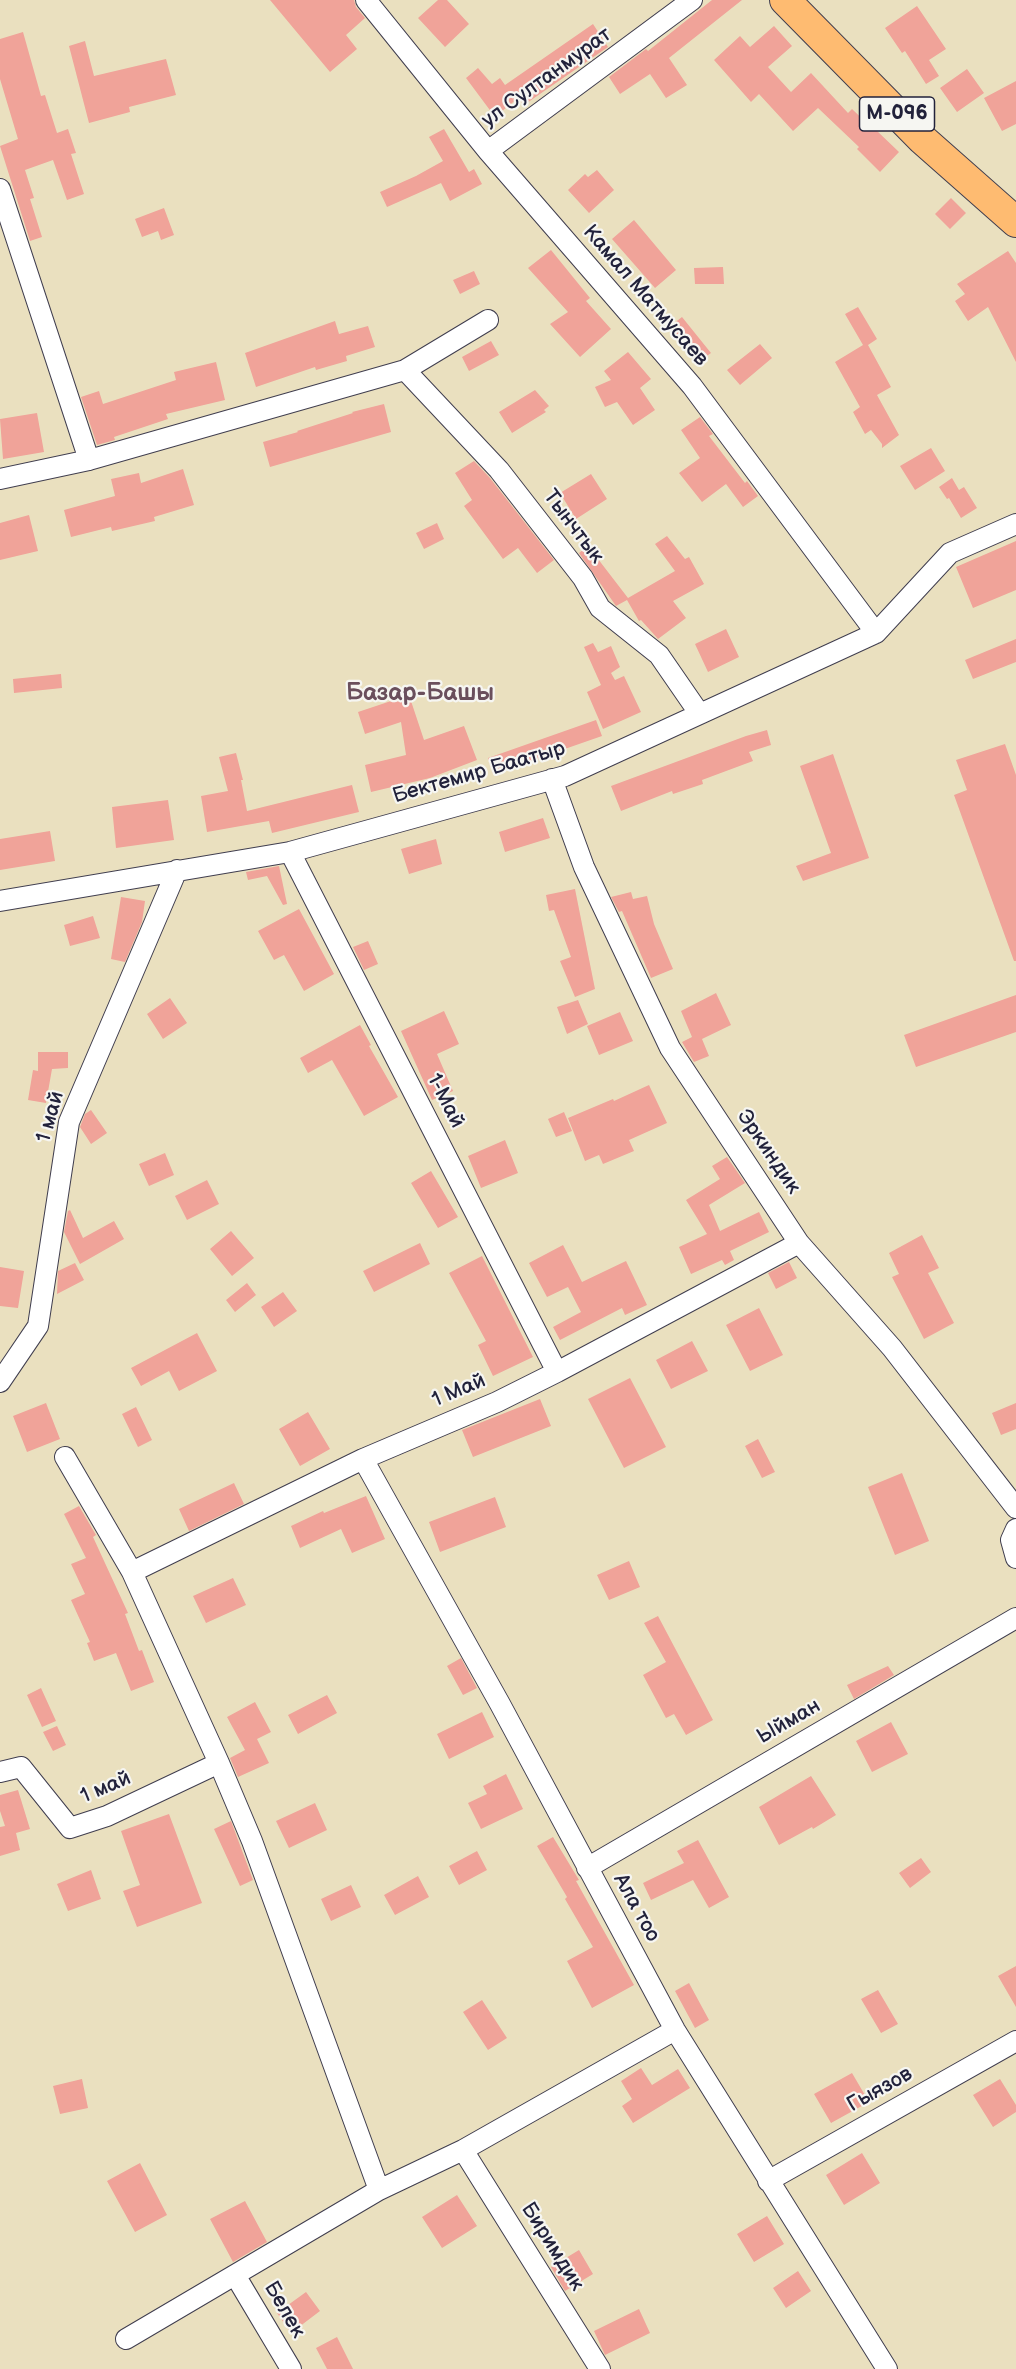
<!DOCTYPE html>
<meta charset="utf-8">
<style>
body{margin:0}
canvas{display:block;background:#eae0bf}
</style>
<canvas width="1016" height="2369"></canvas>
<script>
const g = document.querySelector('canvas').getContext('2d');
g.lineJoin = 'round';
function paint(path, color) { g.fillStyle = color; g.fill(path, 'evenodd'); }
const poly = rows => new Path2D(rows.map(r => 'M' + r).join(''));
function stroke(path, color, width, dash) { g.strokeStyle = color; g.lineWidth = width; g.lineCap = dash ? 'butt' : 'round'; g.setLineDash(dash || []); g.stroke(path); }
function label(font, color, halo, rows, align = 'center') {
  g.font = font + ' "Balsamiq Sans",sans-serif'; g.lineWidth = 4.5; g.setLineDash([]); g.textBaseline = 'middle'; g.strokeStyle = halo; g.fillStyle = color; for (const [text, x, y, turn = 0] of rows) {
    g.save(); g.translate(x, y); g.rotate((+turn || 0) * Math.PI / 180); g.textAlign = isNaN(turn) ? turn : align; if (halo) g.strokeText(text, 0, 0); g.fillText(text, 0, 0); g.restore();
  }
}
paint(poly([
 [270,0,354,0,356,7,365,18,346,35,357,49,330,72],
 [438,0,447,0,469,24,445,47,418,18],
 [712,0,742,0,669,58,687,85,666,98,650,74,620,94,609,77,646,49,648,51],
 [917,6,946,49,929,60,939,76,926,84,905,51,902,53,885,28],
 [593,24,608,47,524,105,518,98,495,117,466,78,478,68,492,84,500,78,505,85],
 [774,26,792,46,768,67,791,92,811,73,848,113,852,109,875,131,876,130,899,152,880,172,857,149,859,147,818,108,793,131,759,94,751,102,714,60,740,36,750,47],
 [23,32,41,96,45,95,57,133,68,129,76,153,71,154,84,194,67,200,53,160,25,170,34,198,30,199,42,237,30,241,0,146,18,139,0,79,0,39],
 [85,41,94,76,166,59,176,95,129,107,130,112,89,123,69,46],
 [967,69,984,93,957,112,940,88],
 [1016,81,1016,124,1002,131,984,98],
 [444,129,469,172,474,169,482,184,450,201,441,183,387,207,380,192,416,176,443,161,429,137],
 [597,170,614,190,589,213,568,190,585,174,588,177],
 [951,198,966,213,950,229,935,214],
 [164,208,174,235,161,240,158,231,142,237,135,219],
 [634,220,676,270,655,288,612,239],
 [551,250,590,298,586,301,611,329,580,357,550,324,568,312,528,268],
 [1008,251,1016,263,1016,362,988,307,968,321,955,301,965,294,957,284],
 [723,267,724,284,695,284,694,268],
 [474,271,480,284,460,294,453,280],
 [858,307,877,339,868,345,891,387,877,395,899,435,882,448,882,444,871,430,865,434,853,412,860,407,835,362,863,345,845,314],
 [682,317,711,353,697,363,669,327],
 [335,321,339,334,368,326,375,347,346,356,347,361,316,370,315,367,256,387,245,353],
 [491,341,499,355,469,371,462,357],
 [760,344,772,358,740,385,727,370],
 [628,352,651,379,640,388,655,410,633,425,617,402,605,407,595,387,611,380,604,371],
 [216,362,225,400,166,414,168,419,114,437,115,440,97,445,81,397,99,391,103,404,176,380,174,372],
 [535,390,549,406,544,410,546,412,512,433,499,412],
 [384,404,391,432,270,467,263,442,298,432,297,431,353,413,352,412],
 [37,413,44,452,3,459,0,419],
 [700,417,713,434,709,436,745,483,747,481,758,496,743,507,726,484,702,502,679,473,700,458,681,430],
 [931,448,945,471,915,490,900,466],
 [474,461,490,478,554,560,537,573,518,548,503,559,464,506,472,500,455,473],
 [183,469,194,505,154,517,155,521,112,531,111,527,71,537,64,510,115,496,111,479,139,473,141,483],
 [591,474,607,499,576,519,560,493],
 [952,478,959,490,964,487,977,508,961,518,949,498,947,499,939,487],
 [29,515,38,551,0,560,0,523],
 [437,523,444,539,424,549,416,533],
 [667,536,685,559,689,557,704,584,673,601,686,618,658,639,641,620,639,621,627,600,616,606,579,553,588,546,628,598,675,571,655,544],
 [1016,541,1016,590,973,608,956,567],
 [726,629,739,657,708,672,695,644],
 [1016,639,1016,662,973,679,965,660],
 [593,643,598,652,611,646,620,667,611,673,615,680,624,676,641,712,603,729,587,692,601,685,584,647],
 [61,674,62,688,14,693,13,679],
 [409,695,424,740,464,726,477,760,430,778,371,792,365,765,406,755,401,722,365,734,358,712],
 [596,720,602,736,493,774,488,758],
 [767,730,771,745,749,752,753,761,702,780,703,784,673,794,672,791,621,811,611,786,746,736],
 [1005,744,1016,775,1016,961,1014,961,954,795,967,790,956,760],
 [236,753,243,780,241,780,247,811,352,785,359,812,272,833,269,821,207,832,201,796,228,791,219,757],
 [833,754,869,858,803,881,796,866,831,853,800,766],
 [168,800,174,840,116,848,112,807],
 [543,818,550,838,505,852,499,832],
 [50,831,55,861,0,870,0,839],
 [436,839,442,864,409,874,401,849],
 [279,866,287,904,283,905,267,876,248,880,246,872],
 [575,889,595,989,575,997,560,961,571,957,554,910,549,911,546,895],
 [631,892,633,899,647,896,654,924,673,969,651,978,622,911,619,912,611,897],
 [121,897,145,901,142,922,125,962,111,959],
 [299,909,334,974,304,991,284,955,274,960,258,931],
 [93,916,100,938,70,946,64,925],
 [368,941,378,964,364,970,353,947],
 [716,993,731,1025,702,1039,709,1056,694,1062,682,1042,692,1037,681,1011],
 [1016,995,1016,1032,916,1067,904,1035],
 [170,998,187,1023,163,1039,147,1014],
 [578,1000,588,1024,567,1034,557,1007],
 [444,1011,459,1044,437,1054,453,1091,432,1100,401,1031],
 [620,1012,633,1041,599,1055,587,1026],
 [360,1025,371,1045,369,1046,398,1097,364,1116,332,1060,308,1073,300,1058],
 [38,1052,68,1052,68,1068,52,1069,46,1103,28,1100,33,1070,38,1071],
 [649,1085,667,1123,629,1140,634,1151,603,1164,599,1155,585,1161,568,1118,613,1099,614,1101],
 [91,1110,107,1133,91,1144,80,1127,85,1114],
 [564,1112,572,1131,556,1137,548,1119],
 [505,1140,518,1173,481,1188,468,1156],
 [165,1153,174,1175,149,1186,139,1164],
 [727,1157,745,1183,709,1205,720,1231,759,1212,769,1232,730,1251,734,1260,725,1265,722,1260,691,1274,679,1247,707,1234,686,1200,720,1179,712,1166],
 [431,1171,458,1217,438,1228,411,1183],
 [207,1180,219,1204,187,1220,175,1196],
 [70,1210,83,1238,114,1221,124,1239,80,1264,64,1232,68,1211],
 [231,1231,254,1258,232,1276,210,1249],
 [922,1235,939,1268,928,1273,954,1323,924,1339,892,1277,899,1274,889,1253],
 [420,1243,430,1264,374,1292,363,1271],
 [563,1245,582,1282,626,1261,647,1305,625,1315,622,1308,560,1340,553,1327,581,1312,568,1287,547,1297,529,1263],
 [482,1256,533,1357,493,1376,478,1345,486,1341,449,1273],
 [789,1262,797,1278,776,1289,768,1273],
 [75,1263,84,1280,57,1294,58,1271],
 [0,1267,24,1271,18,1308,0,1306],
 [247,1283,256,1295,235,1312,226,1300],
 [283,1292,297,1311,274,1327,261,1307],
 [759,1308,783,1355,750,1371,726,1325],
 [197,1333,217,1371,179,1391,169,1371,141,1386,131,1368],
 [692,1341,708,1371,671,1389,656,1360],
 [630,1378,666,1447,624,1468,588,1399],
 [540,1399,551,1426,473,1457,462,1430],
 [46,1403,60,1439,27,1452,13,1416],
 [1016,1403,1016,1429,1001,1435,992,1413],
 [136,1407,152,1440,138,1447,122,1414],
 [308,1412,330,1449,300,1466,279,1429],
 [758,1439,775,1472,762,1478,745,1446],
 [902,1473,929,1541,895,1555,868,1487],
 [234,1483,244,1504,189,1531,179,1509],
 [366,1496,385,1539,352,1553,341,1529,300,1548,291,1526,323,1511,324,1513],
 [495,1497,506,1527,440,1552,429,1522],
 [79,1506,96,1535,93,1537,128,1613,125,1614,139,1651,142,1650,154,1682,131,1691,116,1653,94,1661,87,1643,90,1642,71,1600,85,1594,71,1564,86,1558,64,1514],
 [629,1561,640,1587,609,1600,597,1575],
 [233,1578,246,1605,206,1623,193,1596],
 [658,1616,713,1720,686,1735,674,1714,666,1718,643,1675,666,1662,644,1623],
 [461,1658,477,1688,463,1695,447,1666],
 [888,1666,894,1675,854,1699,847,1685],
 [41,1688,56,1721,42,1727,27,1695],
 [327,1695,337,1713,298,1734,288,1715],
 [255,1702,271,1732,257,1739,269,1763,238,1777,230,1758,245,1750,227,1717],
 [482,1712,494,1737,449,1759,437,1734],
 [891,1722,908,1754,872,1772,856,1741],
 [57,1726,66,1745,53,1751,43,1732],
 [506,1774,523,1809,481,1829,468,1803,487,1794,483,1786],
 [811,1776,836,1815,813,1829,812,1827,779,1845,759,1807],
 [18,1790,30,1829,16,1833,20,1850,0,1856,0,1827,5,1826,0,1811,0,1795],
 [315,1803,327,1830,289,1848,276,1821],
 [169,1814,202,1903,137,1927,123,1891,140,1885,121,1831],
 [231,1821,253,1880,240,1886,214,1829],
 [553,1837,579,1880,576,1881,634,1985,592,2008,567,1961,593,1947,565,1899,567,1897,537,1846],
 [698,1840,729,1897,709,1908,693,1880,651,1900,643,1883,684,1863,677,1851],
 [477,1851,487,1870,459,1885,449,1866],
 [921,1858,931,1872,910,1888,899,1873],
 [91,1870,101,1899,68,1911,57,1884],
 [418,1876,429,1897,395,1915,384,1895],
 [351,1885,361,1907,331,1921,321,1899],
 [1016,1966,1016,2007,998,1976],
 [689,1983,709,2020,695,2028,675,1991],
 [878,1990,898,2024,881,2033,861,1999],
 [482,2000,507,2038,488,2050,463,2012],
 [641,2068,652,2085,678,2069,690,2088,633,2123,622,2106,632,2099,621,2081],
 [852,2073,869,2102,831,2123,814,2094],
 [82,2079,88,2108,60,2114,53,2086],
 [1000,2079,1016,2105,1016,2112,993,2127,973,2095],
 [862,2153,880,2183,844,2205,826,2175],
 [140,2163,167,2215,135,2232,107,2181],
 [457,2195,477,2226,442,2248,422,2217],
 [245,2201,267,2242,233,2262,210,2219],
 [767,2216,784,2244,754,2262,737,2234],
 [579,2250,593,2274,565,2291,551,2267],
 [798,2271,811,2291,786,2308,773,2288],
 [306,2292,320,2311,291,2333,277,2313],
 [639,2309,650,2333,605,2355,594,2331],
 [337,2337,353,2369,327,2369,316,2348]
]), '#f0a399');
const street = poly([
 [366,0,488,151,692,386,876,633],
 [488,151,692,0],
 [0,189,89,460],
 [405,370,499,470,583,578,600,608,659,655,699,713],
 [0,479,89,460,405,370,488,320],
 [552,779,584,867,670,1048,799,1243,892,1348,1016,1508],
 [290,852,557,1372],
 [0,901,290,852,565,776,876,633,950,553,1016,524],
 [0,1382,38,1326,69,1122,177,870],
 [65,1457,132,1572,219,1763,252,1841,379,2190],
 [363,1459,500,1704,675,2030,887,2369],
 [1016,1529,1011,1540,1016,1558],
 [132,1572,363,1459,497,1402,557,1372,799,1243],
 [0,1772,21,1767,70,1828,107,1816,219,1763],
 [587,1868,1016,1618],
 [463,2150,600,2369],
 [768,2181,1016,2041],
 [235,2275,291,2369],
 [126,2339,379,2190,463,2150,675,2030]
]);
const primary = poly([
 [785,0,922,139,1016,222]
]);
stroke(street, '#403e4f', 22);
stroke(primary, '#403e4f', 32);
stroke(street, '#fff', 20);
stroke(primary, '#febb71', 30);
for (const [x, y, w] of [
 [897,114,75]
]) { const box = new Path2D(); box.roundRect(x - w / 2, y - 17, w, 34, 4.5); g.fillStyle = '#f6f6f2'; g.fill(box); stroke(box, '#22223b', 1.5); }
label('bold 20px', '#22223b', null, [
 ["М-096",897,114]
]);
label('21px', '#22223b', '#f6f6f2', [
 ["ул Султанмурат",547,78,-36],
 ["Камал Матмусаев",645,296,49],
 ["Тынчтык",573,527,53],
 ["Бектемир Баатыр",479,773,-16],
 ["1-Май",445,1101,63],
 ["1 май",51,1117,-74],
 ["Эркиндик",768,1152,56],
 ["1 Май",459,1391,-23],
 ["Ыйман",789,1722,-30],
 ["1 май",106,1788,-23],
 ["Ала тоо",636,1908,61],
 ["Гыязов",880,2090,-29],
 ["Биримдик",552,2247,58],
 ["Белек",284,2310,60]
]);
label('bold 24px', '#6a4f5c', '#f6f6f2', [
 ["Базар-Башы",420,694]
]);
</script>
